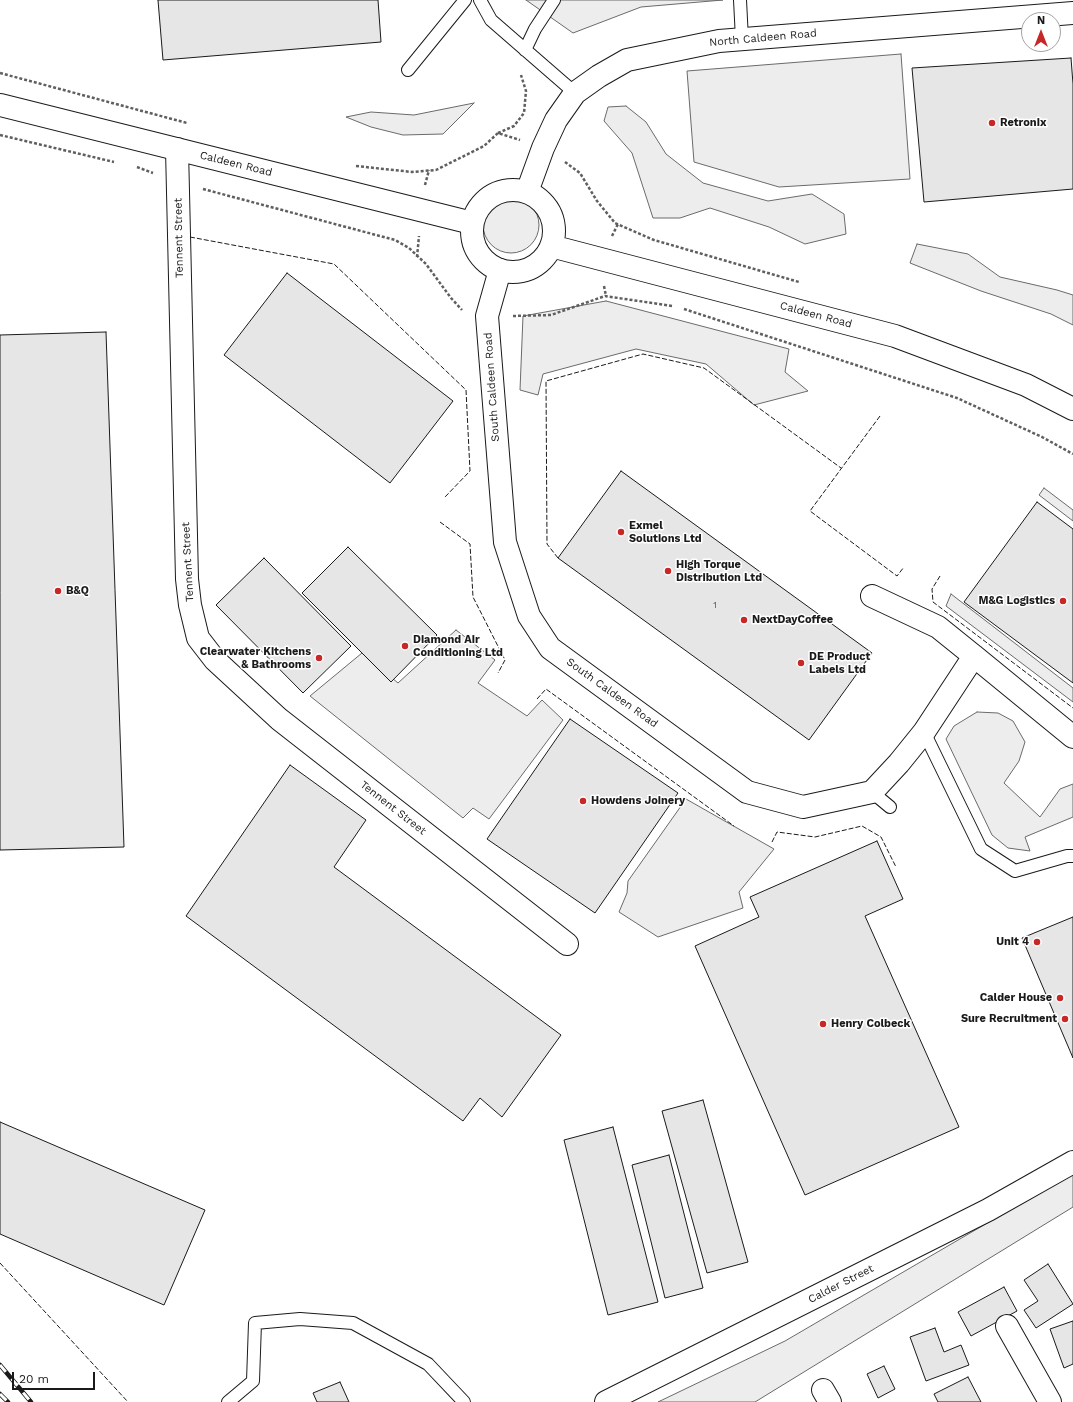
<!DOCTYPE html>
<style>
body{margin:0}
#map{position:relative;width:1073px;height:1402px;overflow:hidden;background:#fff;font-family:"Work Sans",sans-serif}
canvas{display:block}
.north{position:absolute;left:1021px;top:12px;width:40px;height:40px;box-sizing:border-box;background:#fff;border:1px solid #a3a3a3;border-radius:50%;rotate:0deg;font-size:11px;font-weight:700;line-height:16px;text-align:center;color:#1a1a1a}
.north::after{content:'';display:block;margin:auto;width:14px;height:18px;background:#c62828;clip-path:polygon(50% 0,100% 100%,50% 72%,0 100%)}
.scale{position:absolute;left:12px;top:1372px;width:83px;height:18px;box-sizing:border-box;border:2px solid #1a1a1a;border-top:0;padding-left:5px;font-size:12px;line-height:14px;white-space:nowrap;color:#1a1a1a;-webkit-text-stroke:3px #fff;paint-order:stroke}
</style>
<div id="map">
<canvas width="1073" height="1402"></canvas>
<div class="north">N</div>
<div class="scale">20 m</div>
</div>
<script>
const g = document.querySelector('canvas').getContext('2d');
g.lineJoin = 'round';
function paint(path, color) { g.fillStyle = color; g.fill(path, 'evenodd'); }
const poly = rows => new Path2D(rows.map(r => 'M' + r).join(''));
function stroke(path, color, width, dash) { g.strokeStyle = color; g.lineWidth = width; g.lineCap = dash ? 'butt' : 'round'; g.setLineDash(dash || []); g.stroke(path); }
function label(font, color, halo, rows, align = 'center') {
  g.font = font + ' "Work Sans",sans-serif'; g.lineWidth = 3; g.setLineDash([]); g.textBaseline = 'middle'; g.strokeStyle = halo; g.fillStyle = color; for (const [text, x, y, turn = 0] of rows) {
    g.save(); g.translate(x, y); g.rotate((+turn || 0) * Math.PI / 180); g.textAlign = isNaN(turn) ? turn : align; if (halo) g.strokeText(text, 0, 0); g.fillText(text, 0, 0); g.restore();
  }
}
const built = poly([
 [526,0,723,0,641,7,573,33,526,0],
 [901,54,910,179,779,187,694,162,687,71,901,54],
 [474,103,443,134,403,135,371,127,346,117,371,112,414,115,474,103],
 [626,106,646,122,666,154,703,183,768,201,812,194,844,214,846,234,805,244,769,227,710,208,680,218,653,218,632,153,604,121,608,107,626,106],
 '483 225a28 28 0 1 1 56 0a28 28 0 1 1-56 0Z',
 [917,244,968,254,1000,277,1057,290,1073,295,1073,325,1051,314,981,291,910,263,917,244],
 [606,301,789,349,785,372,808,391,754,405,706,364,636,349,543,374,538,395,520,390,523,316,606,301],
 [1044,488,1073,510,1073,521,1039,495,1044,488],
 [951,594,1073,688,1073,702,946,606,951,594],
 [456,630,495,660,478,683,527,716,542,700,563,720,489,819,473,808,463,818,310,696,362,653,398,683,456,630],
 [977,712,998,713,1013,721,1025,742,1019,761,1004,783,1040,817,1060,789,1073,784,1073,817,1025,837,1030,851,1008,848,992,835,946,739,954,726,977,712],
 [686,799,774,849,739,892,743,908,658,937,619,912,627,893,628,881,686,799],
 [1073,1173,1073,1207,755,1402,658,1402,785,1341,1073,1173]
]);
paint(built, '#ededed');
stroke(built, '#6a6a6a', 1);
const building = poly([
 [158,0,378,0,381,42,163,60,158,0],
 [1071,58,1073,84,1073,189,924,202,912,68,1071,58],
 [287,273,453,401,390,483,224,355,287,273],
 [106,332,124,847,0,850,0,335,106,332],
 [621,471,872,653,809,740,558,558,621,471],
 [1037,502,1073,529,1073,683,964,602,1037,502],
 [348,547,437,635,391,682,302,593,348,547],
 [264,558,351,646,303,693,216,605,264,558],
 [570,719,678,793,595,913,487,839,570,719],
 [290,765,366,820,334,867,561,1035,502,1117,480,1098,463,1121,186,916,290,765],
 [877,841,903,899,865,916,959,1127,805,1195,695,946,759,917,750,897,877,841],
 [1073,917,1073,1058,1022,938,1073,917],
 [703,1100,748,1262,707,1273,662,1111,703,1100],
 [0,1122,205,1210,164,1305,0,1234,0,1122],
 [613,1127,658,1302,608,1315,564,1140,613,1127],
 [669,1155,703,1288,665,1298,632,1165,669,1155],
 [1048,1264,1073,1304,1036,1328,1024,1310,1038,1301,1024,1280,1048,1264],
 [1004,1287,1017,1311,971,1336,958,1312,1004,1287],
 [1073,1321,1073,1364,1064,1368,1050,1329,1073,1321],
 [935,1328,944,1352,961,1345,969,1365,926,1381,910,1337,935,1328],
 [884,1366,895,1389,878,1398,867,1374,884,1366],
 [968,1377,981,1402,938,1402,934,1394,968,1377],
 [340,1382,349,1402,317,1402,313,1393,340,1382]
]);
paint(building, '#e6e6e6');
stroke(building, '#1a1a1a', 1);
const service = poly([
 [480,0,491,20,575,93],
 [740,0,742,39],
 [525,50,535,29,554,0],
 [408,70,465,0],
 [924,732,981,849,1015,871,1067,856,1073,856],
 [872,792,890,807],
 [228,1402,253,1381,255,1323,300,1319,353,1323,428,1364,464,1402]
]);
const minor = poly([
 [177,149,187,579,190,605,198,638,215,660,279,719,567,944],
 [527,192,543,148,556,120,575,93,599,76,627,60,719,41,1073,13],
 [500,270,487,316,505,542,529,616,550,648,747,792,803,807,872,792,899,763,924,732,974,656,1073,737],
 [872,596,938,627,974,656],
 [1007,1326,1050,1402],
 [823,1390,830,1402]
]);
const tertiary = poly([
 [0,105,472,223],
 '472 231a41 41 0 1 1 82 0a41 41 0 1 1-82 0Z',
 [551,246,895,336,1026,385,1073,409]
]);
const secondary = poly([
 [606,1402,988,1210,1073,1162]
]);
stroke(service, '#1a1a1a', 14);
stroke(minor, '#1a1a1a', 24);
stroke(tertiary, '#1a1a1a', 24);
stroke(secondary, '#1a1a1a', 24);
stroke(poly([
 [0,73,187,123],
 [498,133,514,126,524,113,526,91,521,75],
 [0,135,114,162],
 [565,162,580,173,597,201,615,223,654,240,799,282],
 [356,166,412,172,436,170,484,146,498,133,520,140],
 [137,167,153,173],
 [425,185,429,170],
 [203,189,395,240,409,248,426,264,451,298,462,310],
 [612,236,618,224],
 [417,257,419,236],
 [604,286,606,296],
 [684,309,957,398,1042,437,1073,454],
 [513,316,551,315,605,296,672,306]
]), '#5f5f5f', 2.5, [3, 2]);
stroke(service, '#fff', 12);
stroke(minor, '#fff', 22);
stroke(tertiary, '#fff', 22);
stroke(secondary, '#fff', 22);
const rail = poly([
 [0,1365,31,1402],
 [0,1394,8,1402]
]);
stroke(rail, '#1a1a1a', 4.5);
stroke(rail, '#fff', 3, [9]);
stroke(poly([
 [190,237,334,264,466,390,470,471,445,497],
 [880,416,810,511,897,576,904,567],
 [440,522,470,544,473,597,505,660,498,673],
 [558,558,547,544,546,381,643,354,704,368,841,468],
 [940,576,932,589,933,602,1073,708],
 [537,699,546,689,734,826],
 [772,842,777,832,815,837,862,826,881,837,896,867],
 [0,1263,128,1402]
]), '#1a1a1a', 1, [5, 2]);
for (const [x, y, r, color] of [
 [992,123,4,"#c62828"],
 [621,532,4,"#c62828"],
 [668,571,4,"#c62828"],
 [58,591,4,"#c62828"],
 [1063,601,4,"#c62828"],
 [744,620,4,"#c62828"],
 [405,646,4,"#c62828"],
 [319,658,4,"#c62828"],
 [801,663,4,"#c62828"],
 [583,801,4,"#c62828"],
 [1037,942,4,"#c62828"],
 [1060,998,4,"#c62828"],
 [1065,1019,4,"#c62828"],
 [823,1024,4,"#c62828"]
]) { const dot = new Path2D(); dot.arc(x, y, r, 0, 2 * Math.PI); g.fillStyle = color; g.fill(dot); stroke(dot, '#fff', 1.5); }
label('9px', '#4d4d4d', null, [
 ["1",715,605]
]);
label('11px', '#1a1a1a', '#fff', [
 ["North Caldeen Road",763,38,-5],
 ["Caldeen Road",236,164,14],
 ["Tennent Street",179,238,-91],
 ["Caldeen Road",816,315,15],
 ["South Caldeen Road",492,387,-94],
 ["Tennent Street",188,562,-93],
 ["South Caldeen Road",612,693,36],
 ["Tennent Street",393,808,38],
 ["Calder Street",841,1284,-27]
]);
label('bold 11px', '#1a1a1a', '#fff', [
 ["Retronix",1000,123],
 ["Exmel",629,526],
 ["Solutions Ltd",629,539],
 ["High Torque",676,565],
 ["Distribution Ltd",676,578],
 ["B&Q",66,591],
 ["M&G Logistics",1055,601,"right"],
 ["NextDayCoffee",752,620],
 ["Diamond Air",413,640],
 ["Conditioning Ltd",413,653],
 ["Clearwater Kitchens",311,652,"right"],
 ["& Bathrooms",311,665,"right"],
 ["DE Product",809,657],
 ["Labels Ltd",809,670],
 ["Howdens Joinery",591,801],
 ["Unit 4",1029,942,"right"],
 ["Calder House",1052,998,"right"],
 ["Sure Recruitment",1057,1019,"right"],
 ["Henry Colbeck",831,1024]
], 'left');
</script>
